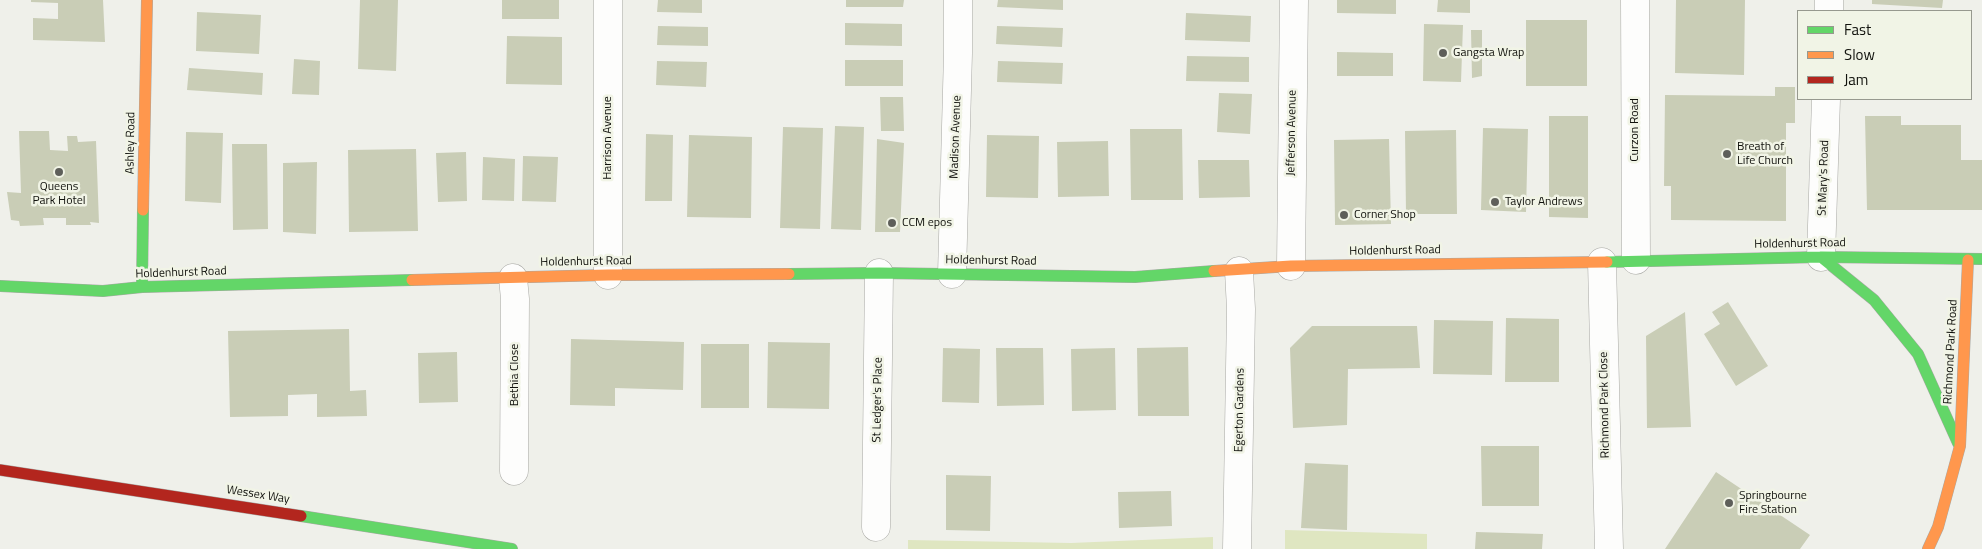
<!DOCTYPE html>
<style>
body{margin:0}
#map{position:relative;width:1982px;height:549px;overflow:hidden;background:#eff0ea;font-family:"Titillium Web",sans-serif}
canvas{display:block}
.legend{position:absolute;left:1797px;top:10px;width:175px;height:90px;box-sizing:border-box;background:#f1f4e6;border:1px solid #97998f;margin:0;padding:6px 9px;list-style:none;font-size:15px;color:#10110c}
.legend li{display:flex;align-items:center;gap:10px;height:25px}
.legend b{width:25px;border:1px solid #97998f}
</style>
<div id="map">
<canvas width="1982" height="549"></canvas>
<ul class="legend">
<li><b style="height:6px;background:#63d668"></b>Fast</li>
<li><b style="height:6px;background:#ff974d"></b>Slow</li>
<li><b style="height:6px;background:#b3261e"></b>Jam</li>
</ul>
</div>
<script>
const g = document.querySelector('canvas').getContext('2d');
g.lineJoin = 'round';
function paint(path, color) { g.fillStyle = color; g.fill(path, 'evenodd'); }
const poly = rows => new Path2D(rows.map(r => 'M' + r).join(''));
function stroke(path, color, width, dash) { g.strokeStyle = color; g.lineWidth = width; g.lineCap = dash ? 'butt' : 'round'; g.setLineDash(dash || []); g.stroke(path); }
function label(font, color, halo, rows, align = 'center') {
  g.font = font + ' "Titillium Web",sans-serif'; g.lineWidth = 5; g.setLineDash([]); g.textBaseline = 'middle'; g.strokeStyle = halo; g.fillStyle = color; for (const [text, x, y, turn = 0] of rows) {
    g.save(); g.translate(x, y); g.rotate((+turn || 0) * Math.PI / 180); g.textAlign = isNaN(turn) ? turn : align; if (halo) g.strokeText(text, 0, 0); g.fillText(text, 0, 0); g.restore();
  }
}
paint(poly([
 [1285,530,1427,534,1427,549,1285,549],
 [1213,537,1213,549,908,549,908,540,1071,543]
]), '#dfe6c1');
paint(poly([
 [31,0,103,0,105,42,33,40,33,18,58,19,58,3,31,2],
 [360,0,398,0,396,71,358,69],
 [502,0,559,0,559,19,502,19],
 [658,0,702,0,702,13,657,12],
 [846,0,904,0,903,7,846,7],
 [998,0,1063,0,1063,10,997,7],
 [1337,0,1396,0,1396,14,1337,13],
 [1438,0,1470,0,1470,13,1437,12],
 [1676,0,1745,0,1744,75,1675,73],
 [1872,0,1943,0,1942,8,1872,4],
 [197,12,261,15,259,54,196,51],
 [1186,13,1251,16,1250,42,1185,40],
 [1526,20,1587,20,1587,86,1526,86],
 [845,23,902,24,902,46,845,45],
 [1424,24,1463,25,1461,82,1423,81],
 [658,26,708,27,708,46,657,45],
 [997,26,1063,28,1062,47,996,44],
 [1471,30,1482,30,1482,76,1472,78],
 [507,36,562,37,562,85,506,84],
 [1337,52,1393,53,1393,76,1337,76],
 [1187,56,1249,57,1249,82,1186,81],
 [294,59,320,61,319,95,292,94],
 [845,60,903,60,903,86,845,86],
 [657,61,707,62,706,87,656,85],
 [998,61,1063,63,1062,84,997,82],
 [189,68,263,73,262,95,187,90],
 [1775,87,1795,87,1795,123,1786,123,1786,221,1671,220,1671,186,1664,186,1665,95,1775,96],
 [1219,93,1252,94,1250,134,1217,132],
 [880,97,903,97,904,131,881,131],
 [1549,116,1588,116,1588,218,1549,217],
 [1865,116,1901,116,1901,125,1961,125,1961,160,1982,160,1982,210,1867,210],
 [835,126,864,127,861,230,831,229],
 [783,127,823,128,820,229,780,228],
 [1483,128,1528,129,1526,212,1481,210],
 [1130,129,1182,129,1183,200,1131,200],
 [1456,130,1457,214,1406,214,1405,131],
 [19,131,49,131,50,150,68,151,67,136,77,136,78,142,96,141,99,223,90,222,91,225,66,225,66,218,43,218,44,225,20,226,19,221,11,220,7,192,21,193],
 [186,132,223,133,221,203,185,201],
 [646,134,673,135,672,201,645,201],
 [689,135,752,137,751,218,687,217],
 [987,135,1039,136,1038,198,986,197],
 [877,139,904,143,900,232,875,232],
 [1389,139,1391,224,1335,225,1334,140],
 [1108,141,1109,196,1058,197,1057,142],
 [232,144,267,144,268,229,233,230],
 [416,149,418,231,349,232,348,150],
 [466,152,467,201,438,202,436,153],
 [523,156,558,157,556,202,522,201],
 [483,157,515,159,514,201,482,200],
 [1198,160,1249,160,1250,197,1199,198],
 [317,162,316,234,283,232,283,163],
 [1728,302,1768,366,1736,386,1704,334,1720,324,1712,312],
 [1685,312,1691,427,1647,428,1646,336],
 [1506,318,1559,319,1559,382,1505,382],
 [1434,320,1493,321,1492,375,1433,374],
 [1312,326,1417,326,1420,368,1348,369,1347,425,1293,428,1290,348],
 [349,329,350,391,366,390,367,416,317,417,317,394,288,395,288,416,230,417,228,331],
 [571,339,684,342,683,390,615,388,615,406,570,405],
 [768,342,830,343,829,409,767,408],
 [701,344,749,344,749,408,701,408],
 [1188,347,1189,416,1138,416,1137,348],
 [943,348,980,349,979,403,942,402],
 [996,348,1043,348,1044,405,997,406],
 [1115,348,1116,410,1072,411,1071,349],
 [457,352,458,402,419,403,418,353],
 [1481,446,1539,446,1539,506,1482,506],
 [1305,463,1348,465,1347,530,1301,528],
 [1716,472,1810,535,1800,549,1665,549],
 [946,475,991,476,990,531,946,530],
 [1171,491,1172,526,1119,528,1118,492],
 [1476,532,1543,534,1542,549,1475,549]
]), '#c9cdb6');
const street = poly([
 [608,0,608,275],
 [1635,0,1636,260],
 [1829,11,1829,0],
 [1821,257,1826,99],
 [1602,262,1609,549],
 [1291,266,1294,0],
 [952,274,958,53,958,0],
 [513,278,515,299,514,471],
 [876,527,879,273],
 [1237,549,1241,309,1239,271]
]);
const fast = poly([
 [143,210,142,287,412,280],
 [1821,257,1874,300,1918,354,1958,443],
 [1607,262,1821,257,1982,259],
 [789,274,879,273,1135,277,1214,271],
 [0,286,103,291,142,287],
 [301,516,512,549]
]);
const slow = poly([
 [143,210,147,0],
 [1214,271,1291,266,1607,262],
 [412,280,608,275,789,274],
 [1928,549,1938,527,1960,446,1968,260]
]);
const jam = poly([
 [0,470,301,516]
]);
stroke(street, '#a8a8a4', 29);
stroke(fast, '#a8a8a4', 12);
stroke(slow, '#a8a8a4', 12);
stroke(jam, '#a8a8a4', 12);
stroke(street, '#fdfdfc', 28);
stroke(fast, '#63d668', 11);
stroke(slow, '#ff974d', 11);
stroke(jam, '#b3261e', 11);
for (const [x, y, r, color] of [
 [1443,53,5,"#5e5f5a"],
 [1727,154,5,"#5e5f5a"],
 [59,172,5,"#5e5f5a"],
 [1495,202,5,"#5e5f5a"],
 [1344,215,5,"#5e5f5a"],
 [892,223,5,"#5e5f5a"],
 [1729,503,5,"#5e5f5a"]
]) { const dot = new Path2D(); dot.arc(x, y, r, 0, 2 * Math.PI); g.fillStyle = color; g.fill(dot); stroke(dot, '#f1f4e6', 2); }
label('12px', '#10110c', '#f1f4e6', [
 ["Gangsta Wrap",1453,53],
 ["Breath of",1737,147],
 ["Life Church",1737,161],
 ["Queens",59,187,"center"],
 ["Park Hotel",59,201,"center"],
 ["Taylor Andrews",1505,202],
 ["Corner Shop",1354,215],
 ["CCM epos",902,223],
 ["Springbourne",1739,496],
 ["Fire Station",1739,510]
], 'left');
label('12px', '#10110c', '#f1f4e6', [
 ["Curzon Road",1635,130,-90],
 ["Jefferson Avenue",1292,133,-89],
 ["Madison Avenue",956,137,-88],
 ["Harrison Avenue",608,138,-90],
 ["Ashley Road",131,143,-89],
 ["St Mary's Road",1824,178,-88],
 ["Holdenhurst Road",1800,244,-1],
 ["Holdenhurst Road",1395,251,-1],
 ["Holdenhurst Road",991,261,1],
 ["Holdenhurst Road",586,262,-1],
 ["Holdenhurst Road",181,273,-2],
 ["Richmond Park Road",1951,352,-87],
 ["Bethia Close",515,375,-90],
 ["St Ledger's Place",878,400,-89],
 ["Richmond Park Close",1605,405,-91],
 ["Egerton Gardens",1240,410,-89],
 ["Wessex Way",258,495,9]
]);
</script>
